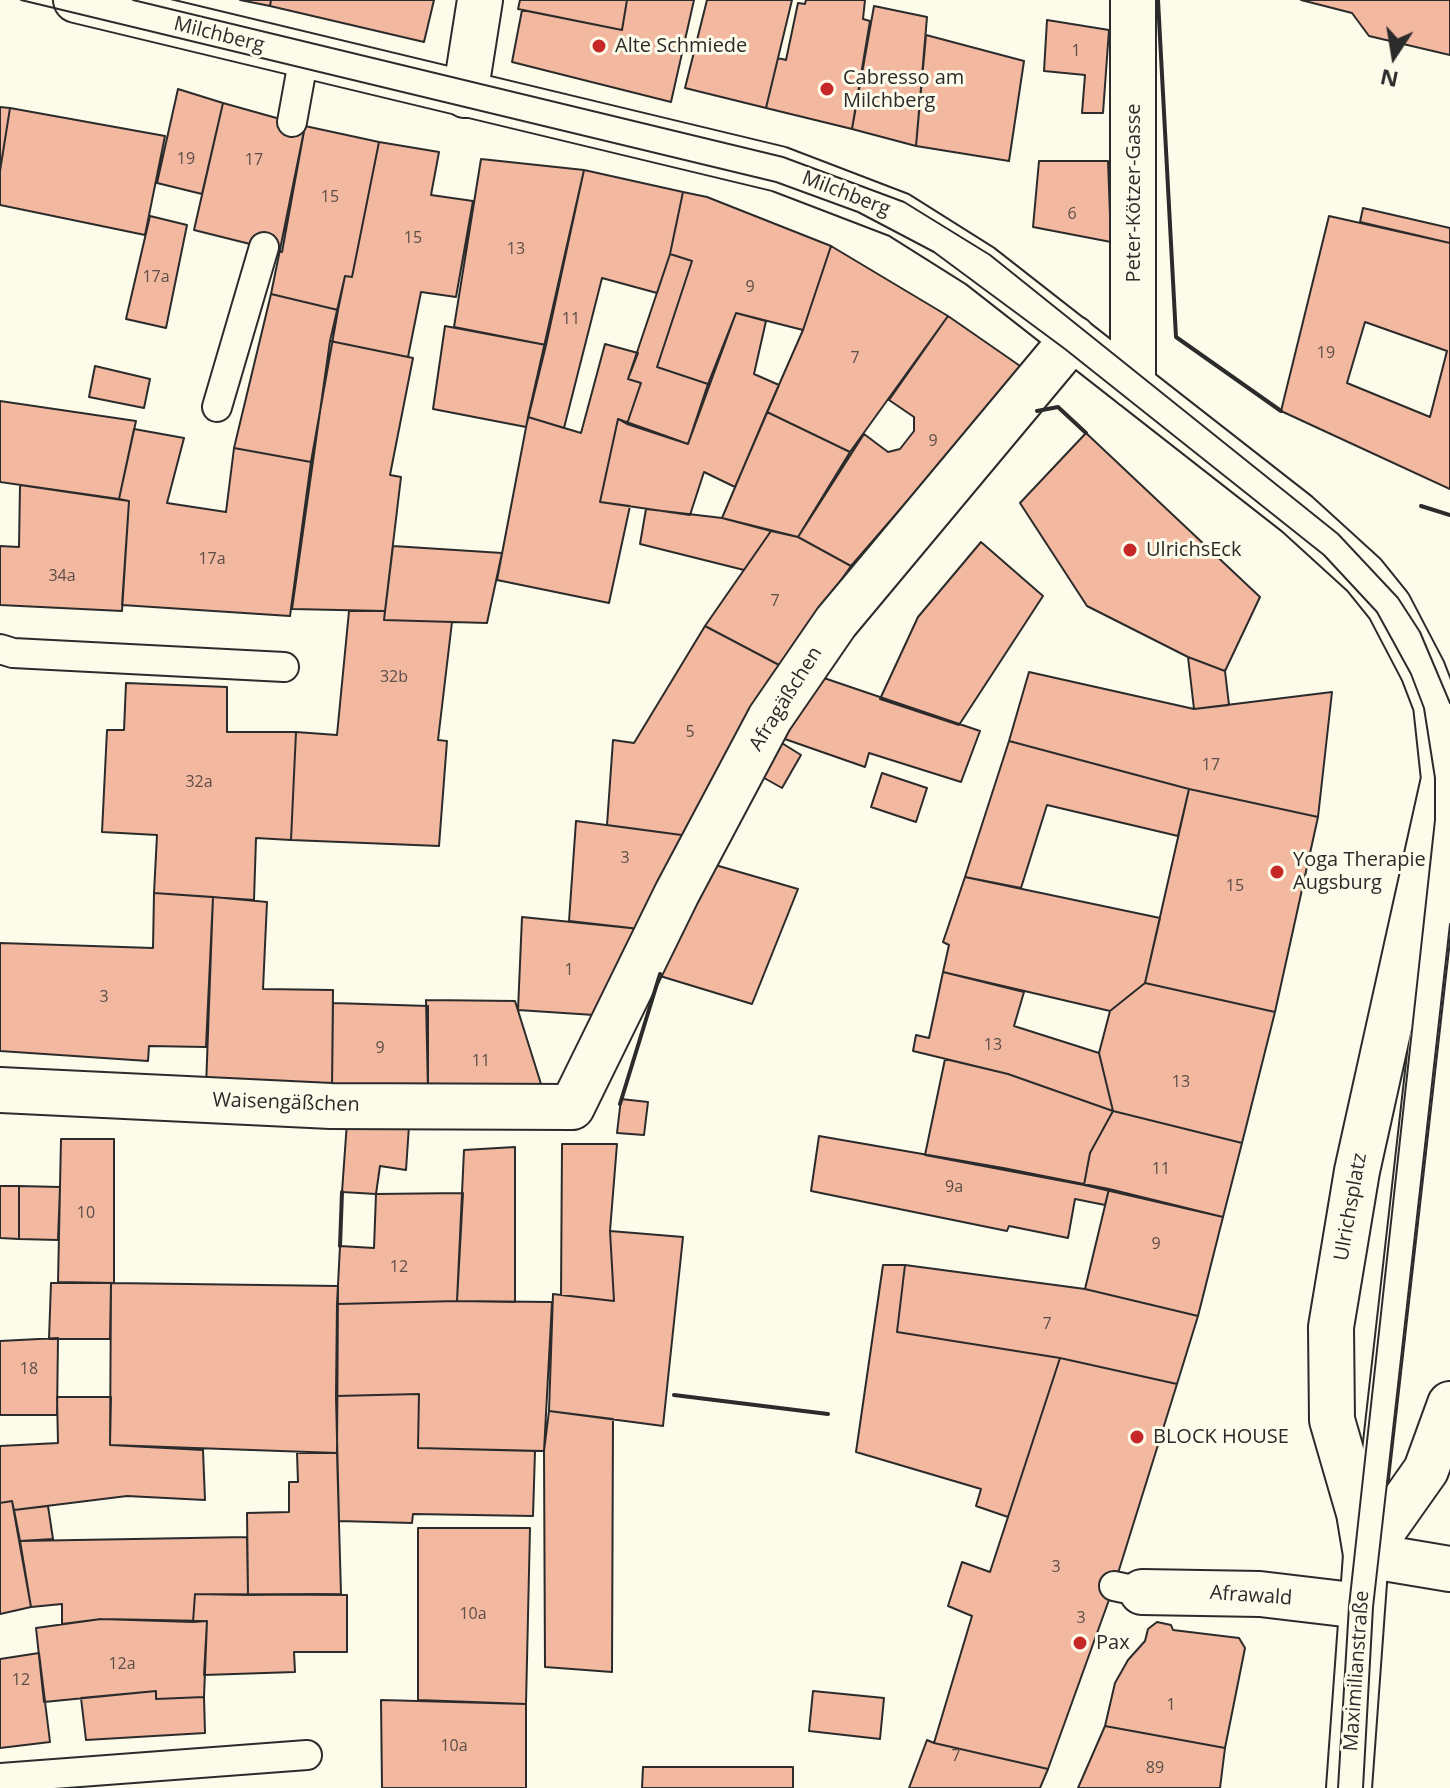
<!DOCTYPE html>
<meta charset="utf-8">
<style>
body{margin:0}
#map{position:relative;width:1450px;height:1788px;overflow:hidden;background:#fdfbea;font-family:"Open Sans",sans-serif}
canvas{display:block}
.north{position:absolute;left:1354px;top:16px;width:80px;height:80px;-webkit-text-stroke:6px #fdfbea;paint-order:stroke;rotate:192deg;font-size:22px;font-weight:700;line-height:32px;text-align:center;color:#2b2b2b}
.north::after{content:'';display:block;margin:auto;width:28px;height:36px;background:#2b2b2b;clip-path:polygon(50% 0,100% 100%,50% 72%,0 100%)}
</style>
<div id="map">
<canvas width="1450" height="1788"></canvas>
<div class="north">N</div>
</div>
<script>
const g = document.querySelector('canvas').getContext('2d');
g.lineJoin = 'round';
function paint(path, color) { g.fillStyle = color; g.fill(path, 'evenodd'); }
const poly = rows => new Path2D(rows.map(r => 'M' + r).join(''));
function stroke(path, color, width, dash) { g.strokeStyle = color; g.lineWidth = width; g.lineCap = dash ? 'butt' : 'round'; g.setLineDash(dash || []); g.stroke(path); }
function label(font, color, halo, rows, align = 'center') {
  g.font = font + ' "Open Sans",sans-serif'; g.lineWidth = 6; g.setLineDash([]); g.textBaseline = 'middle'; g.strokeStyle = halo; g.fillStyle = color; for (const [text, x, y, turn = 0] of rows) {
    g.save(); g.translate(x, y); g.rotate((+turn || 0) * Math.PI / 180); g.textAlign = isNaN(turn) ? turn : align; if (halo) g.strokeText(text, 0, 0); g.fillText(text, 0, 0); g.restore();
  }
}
const building = poly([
 [240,0,271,0,270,6,240,0],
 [271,0,434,0,424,42,270,6,271,0],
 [520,0,627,0,622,30,518,9,520,0],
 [627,0,694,0,671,102,512,62,522,10,622,30,627,0],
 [707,0,792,0,766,108,685,88,707,0],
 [806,0,865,0,863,19,870,21,852,129,766,108,778,58,786,60,798,3,805,4,806,0],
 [1301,0,1450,0,1450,55,1369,36,1352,13,1301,0],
 [874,6,927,17,916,146,852,129,874,6],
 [1047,20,1109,30,1103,113,1082,113,1085,75,1044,71,1047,20],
 [926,35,1024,61,1009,161,916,146,926,35],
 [178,89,223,103,202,194,157,183,178,89],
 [223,103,305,126,282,252,194,230,223,103],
 [0,107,10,108,0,171,0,107],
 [10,108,165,136,145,235,0,205,0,171,10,108],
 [305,126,379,142,352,277,345,276,338,310,271,294,305,126],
 [379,142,439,152,431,195,473,201,456,297,421,292,408,357,330,341,345,276,352,277,379,142],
 [481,159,584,170,546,345,454,327,481,159],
 [1039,161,1108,161,1111,242,1033,227,1039,161],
 [584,170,683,192,670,254,657,293,602,278,564,428,528,417,584,170],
 [683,192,707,197,831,246,803,330,736,313,708,384,657,367,692,261,670,254,683,192],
 [1363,208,1450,228,1450,243,1360,222,1363,208],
 [150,216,187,225,166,328,126,319,150,216],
 [1329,216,1450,243,1450,489,1281,411,1329,216],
 [1365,322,1447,351,1430,417,1347,383,1365,322],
 [831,246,948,316,850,452,767,412,803,330,831,246],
 [670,254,692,261,657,367,708,384,688,444,627,424,641,383,628,379,670,254],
 [271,294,338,310,311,462,234,448,271,294],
 [736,313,766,321,754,374,779,385,735,487,704,472,690,515,600,502,618,419,688,444,736,313],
 [948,316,1023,368,851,566,798,537,864,434,888,452,900,449,914,431,914,417,889,400,948,316],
 [445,326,546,345,526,427,433,409,445,326],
 [330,341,413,358,390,475,401,477,385,611,292,609,330,341],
 [605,344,638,353,628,379,641,383,627,424,618,419,600,502,630,506,609,603,497,580,528,417,581,433,605,344],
 [95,366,150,379,144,408,89,397,95,366],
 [0,401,136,421,119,499,0,482,0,401],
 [767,412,850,452,798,537,722,518,767,412],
 [134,429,184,438,167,503,226,512,234,448,311,462,290,616,122,605,129,501,119,499,134,429],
 [1086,433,1260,597,1225,671,1188,657,1087,606,1020,503,1086,433],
 [20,485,129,501,122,611,0,605,0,546,19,547,20,485],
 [646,509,722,518,771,531,744,570,640,544,646,509],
 [771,531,798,537,851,566,781,666,705,626,771,531],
 [981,542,1043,596,959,725,880,699,918,617,981,542],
 [393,546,502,553,487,623,384,620,393,546],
 [349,611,385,611,384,620,452,622,438,740,447,741,439,846,291,840,296,732,337,735,349,611],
 [705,626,781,666,689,836,607,825,613,740,634,743,705,626],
 [1188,657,1225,671,1229,705,1194,709,1188,657],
 [1029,672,1194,709,1332,692,1318,817,1189,789,1009,741,1029,672],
 [818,676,980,731,961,782,869,753,865,767,779,737,818,676],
 [126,683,227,687,227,732,296,732,291,840,256,838,254,900,154,893,157,835,102,832,107,730,124,730,126,683],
 [777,740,801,755,782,788,757,774,777,740],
 [1009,741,1189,789,1178,836,1047,805,1021,888,965,877,1009,741],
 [882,773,927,788,916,822,871,807,882,773],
 [1189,789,1318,817,1275,1012,1145,983,1189,789],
 [576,821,689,836,640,929,569,921,576,821],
 [705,862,798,889,752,1004,660,976,705,862],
 [965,877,1160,918,1145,983,1110,1011,943,972,949,945,943,942,965,877],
 [154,893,213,897,206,1047,149,1046,148,1061,0,1051,0,943,153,948,154,893],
 [213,897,267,902,263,989,333,990,332,1090,206,1087,213,897],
 [522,917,640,929,594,1015,518,1010,522,917],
 [943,972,1024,992,1014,1026,1099,1053,1113,1111,1008,1074,913,1051,916,1035,929,1038,943,972],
 [1145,983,1275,1012,1242,1143,1113,1111,1099,1053,1110,1011,1145,983],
 [426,1000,515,1001,541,1084,428,1090,426,1000],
 [333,1003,428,1006,428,1090,332,1090,333,1003],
 [945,1059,1008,1074,1113,1111,1090,1153,1084,1185,925,1155,945,1059],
 [621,1099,648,1102,644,1135,617,1133,621,1099],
 [1113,1111,1242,1143,1223,1217,1084,1185,1090,1153,1113,1111],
 [347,1122,409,1126,406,1170,380,1166,376,1194,342,1192,347,1122],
 [819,1136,1003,1168,1109,1189,1105,1205,1075,1199,1068,1238,1009,1226,1007,1231,811,1191,819,1136],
 [61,1139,114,1139,114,1283,58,1282,61,1139],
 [562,1144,617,1144,610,1231,614,1301,561,1295,562,1144],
 [515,1147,515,1302,457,1301,464,1150,515,1147],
 [0,1186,19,1186,19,1239,0,1238,0,1186],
 [19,1186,60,1187,58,1240,19,1239,19,1186],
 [1109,1189,1223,1217,1198,1316,1085,1289,1109,1189],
 [463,1193,457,1301,337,1304,340,1246,374,1248,376,1194,463,1193],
 [610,1231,683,1237,663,1426,549,1411,553,1294,614,1301,610,1231],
 [883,1265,905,1265,897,1332,1060,1358,1008,1517,976,1506,981,1489,856,1452,883,1265],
 [905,1265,1085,1289,1198,1316,1177,1384,1060,1358,897,1332,905,1265],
 [51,1283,111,1283,110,1339,49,1339,51,1283],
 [111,1283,338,1286,337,1453,110,1445,111,1283],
 [457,1301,552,1302,544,1451,418,1448,419,1394,336,1396,337,1304,457,1301],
 [58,1338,57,1415,0,1415,0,1341,58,1338],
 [1060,1358,1177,1384,1114,1586,1048,1769,934,1743,972,1616,948,1606,962,1562,990,1572,1060,1358],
 [419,1394,418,1448,535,1451,533,1516,413,1514,412,1523,339,1521,336,1396,419,1394],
 [57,1397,111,1397,110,1445,203,1450,205,1500,127,1496,14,1510,12,1501,0,1503,0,1446,58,1443,57,1397],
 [549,1411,613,1419,612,1672,545,1667,544,1451,549,1411],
 [297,1453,337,1453,341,1594,248,1595,247,1513,289,1512,289,1482,298,1482,297,1453],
 [12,1501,31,1607,0,1614,0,1503,12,1501],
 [48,1506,53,1539,20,1541,14,1510,48,1506],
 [418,1528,530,1528,526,1704,418,1700,418,1528],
 [247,1537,248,1595,195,1594,193,1622,101,1619,62,1624,62,1604,31,1607,20,1541,247,1537],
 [195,1594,347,1595,347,1652,294,1652,295,1672,204,1675,207,1621,193,1622,195,1594],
 [101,1619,207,1621,204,1697,156,1699,156,1691,44,1702,36,1628,101,1619],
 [1157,1622,1171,1625,1173,1630,1239,1638,1245,1648,1225,1748,1105,1726,1115,1683,1128,1660,1145,1641,1148,1629,1157,1622],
 [39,1653,50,1742,0,1748,0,1659,39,1653],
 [156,1691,156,1699,204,1697,205,1733,86,1740,81,1698,156,1691],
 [813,1691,884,1698,880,1739,809,1731,813,1691],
 [381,1700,526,1704,526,1788,382,1788,381,1700],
 [1105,1726,1225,1748,1220,1788,1078,1788,1105,1726],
 [927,1740,934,1743,1048,1769,1040,1788,909,1788,927,1740],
 [643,1767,793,1767,793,1788,642,1788,643,1767]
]);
paint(building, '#f2b8a0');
stroke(building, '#2b2b2b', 2);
const lane = poly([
 [292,122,304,56],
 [217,407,264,247],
 [0,649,13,653,284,667],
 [1369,1522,1444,860],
 [1114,1586,1142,1592],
 [0,1778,307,1755]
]);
const street = poly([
 [76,0,779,169,899,215,980,266,1297,514,1364,575,1389,606,1423,671,1436,705,1444,779,1357,1171,1331,1327,1332,1420,1359,1513,1366,1555,1349,1788],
 [1133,0,1133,386],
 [465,95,480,0],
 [0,1090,331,1106,572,1107,677,893,770,718,836,622,1073,338],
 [1366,1555,1426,1470,1450,1404],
 [1366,1555,1450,1569],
 [1142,1592,1260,1594,1361,1606]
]);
stroke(lane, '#2b2b2b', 32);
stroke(street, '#2b2b2b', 48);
stroke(lane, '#fdfbea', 28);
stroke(street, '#fdfbea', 44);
stroke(poly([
 [21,0,776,182,858,212,934,252,1065,349,1324,555,1377,612,1411,674,1424,708,1435,778,1435,820,1349,1606,1338,1788],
 [133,0,783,157,904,202,990,255,1338,534,1398,598,1420,632,1450,703],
 [1363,1788,1373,1607,1450,924]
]), '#2b2b2b', 2);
stroke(poly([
 [1158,0,1176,337,1281,411],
 [1037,411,1058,407,1086,433],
 [1421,506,1450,515],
 [620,1104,660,974],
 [340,1246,342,1192],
 [674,1395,828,1414]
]), '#2b2b2b', 4);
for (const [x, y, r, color] of [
 [599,46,8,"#c62828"],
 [827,89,8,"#c62828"],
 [1130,550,8,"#c62828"],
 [1277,872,8,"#c62828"],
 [1137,1437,8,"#c62828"],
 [1080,1643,8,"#c62828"]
]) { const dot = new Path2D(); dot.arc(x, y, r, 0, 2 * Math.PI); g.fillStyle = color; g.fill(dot); stroke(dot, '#fdfbea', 3); }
label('16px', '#5d4e48', null, [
 ["1",1076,51],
 ["19",186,159],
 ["17",254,160],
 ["15",330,197],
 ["6",1072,214],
 ["15",413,238],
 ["13",516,249],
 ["17a",156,277],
 ["9",750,287],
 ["11",571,319],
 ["19",1326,353],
 ["7",855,358],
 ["9",933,441],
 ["17a",212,559],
 ["34a",62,576],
 ["7",775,601],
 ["32b",394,677],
 ["5",690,732],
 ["17",1211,765],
 ["32a",199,782],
 ["3",625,858],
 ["15",1235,886],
 ["1",569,970],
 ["3",104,997],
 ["13",993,1045],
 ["9",380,1048],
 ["11",481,1061],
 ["13",1181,1082],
 ["11",1161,1169],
 ["9a",954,1187],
 ["10",86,1213],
 ["9",1156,1244],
 ["12",399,1267],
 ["7",1047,1324],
 ["18",29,1369],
 ["3",1056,1567],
 ["10a",473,1614],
 ["3",1081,1618],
 ["12a",122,1664],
 ["12",21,1680],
 ["1",1171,1705],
 ["10a",454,1746],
 ["7",956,1756],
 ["89",1155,1768]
]);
label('20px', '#2b2b2b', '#fdfbea', [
 ["Milchberg",219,35,14],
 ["Peter-Kötzer-Gasse",1134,193,-90],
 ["Milchberg",846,194,21],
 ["Afragäßchen",786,699,-58],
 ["Waisengäßchen",286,1103,2],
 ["Ulrichsplatz",1351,1207,-80],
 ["Afrawald",1251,1596,4],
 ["Maximilianstraße",1357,1671,-86]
]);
label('20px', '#2b2b2b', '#fdfbea', [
 ["Alte Schmiede",615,46],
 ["Cabresso am",843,78],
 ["Milchberg",843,101],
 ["UlrichsEck",1146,550],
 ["Yoga Therapie",1293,860],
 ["Augsburg",1293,883],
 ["BLOCK HOUSE",1153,1437],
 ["Pax",1096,1643]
], 'left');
</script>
